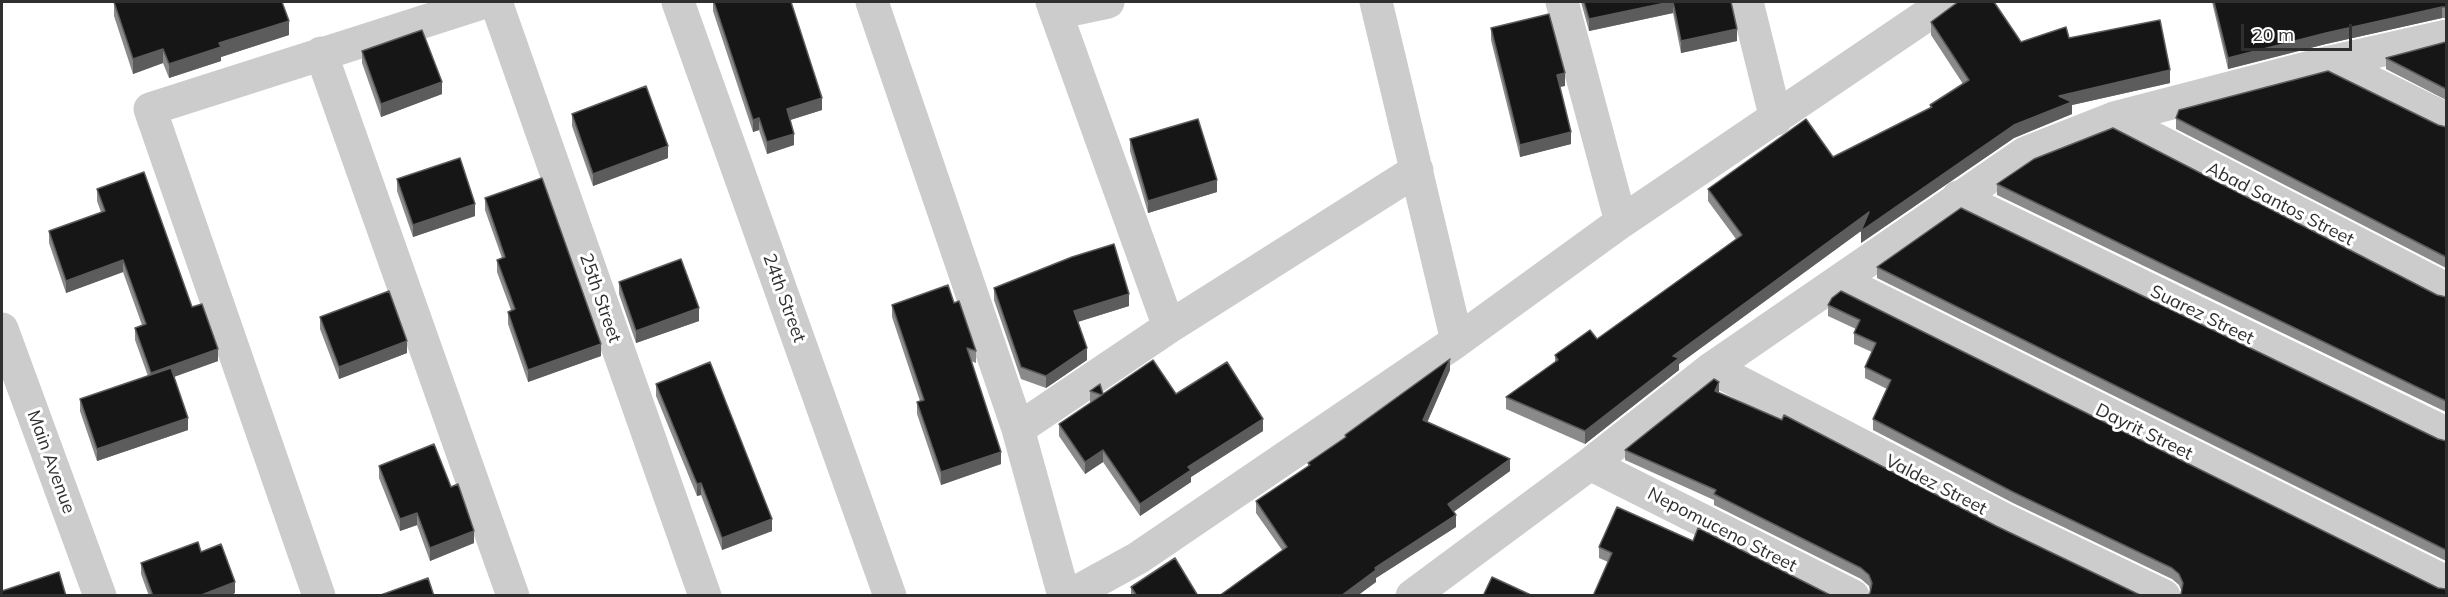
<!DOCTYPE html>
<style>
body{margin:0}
#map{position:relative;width:2448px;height:597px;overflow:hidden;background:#fff;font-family:Mulish,sans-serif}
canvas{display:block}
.frame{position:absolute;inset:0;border:3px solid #2f2f2f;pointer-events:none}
.scale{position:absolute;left:2241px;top:24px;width:111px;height:27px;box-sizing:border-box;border:3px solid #2f2f2f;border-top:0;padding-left:8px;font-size:18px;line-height:21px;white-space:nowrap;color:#2f2f2f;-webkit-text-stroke:4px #fff;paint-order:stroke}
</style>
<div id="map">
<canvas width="2448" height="597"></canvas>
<div class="frame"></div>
<div class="scale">20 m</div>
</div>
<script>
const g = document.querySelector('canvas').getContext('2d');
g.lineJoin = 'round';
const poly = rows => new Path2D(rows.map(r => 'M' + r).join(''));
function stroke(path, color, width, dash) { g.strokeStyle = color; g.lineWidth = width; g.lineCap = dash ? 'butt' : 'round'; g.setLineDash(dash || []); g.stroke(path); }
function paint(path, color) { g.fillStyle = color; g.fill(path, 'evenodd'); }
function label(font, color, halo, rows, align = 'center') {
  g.font = font + ' Mulish,sans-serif'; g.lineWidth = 6; g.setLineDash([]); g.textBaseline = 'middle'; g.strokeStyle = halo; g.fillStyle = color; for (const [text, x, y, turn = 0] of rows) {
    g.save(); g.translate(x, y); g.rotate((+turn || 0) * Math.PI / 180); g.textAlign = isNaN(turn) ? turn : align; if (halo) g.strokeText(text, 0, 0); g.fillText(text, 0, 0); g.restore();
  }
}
stroke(poly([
 [496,2,705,596],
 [678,2,890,596],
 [872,2,1018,429,1064,596],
 [1052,2,1169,327],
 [1376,2,1457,341],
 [1562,2,1621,222],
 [1747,2,1776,119],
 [1056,13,1108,2],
 [321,53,513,596],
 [2330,62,2446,119],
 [2114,118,2446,289],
 [1958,197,2446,433],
 [1841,281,2446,582],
 [2,329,100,596],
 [1712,368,2005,520,2164,596],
 [1018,429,1169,327,1417,170],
 [1590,464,1853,596],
 [319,596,150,109,485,2],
 [1069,596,1138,558,1457,341,1621,222,1946,2],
 [1412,596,1590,464,1712,368,2025,153,2114,118,2330,62,2446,36]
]), '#ccc', 33);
paint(poly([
 [114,2,289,35,221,57,221,61,169,78,163,63,133,74,114,16],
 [713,2,791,2,822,110,790,120,794,145,767,154,759,130,753,132,713,11],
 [1581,2,1731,2,1737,41,1681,53,1673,13,1589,31],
 [2212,2,2446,2,2446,18,2442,18,2326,44,2228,69],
 [1931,22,2021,42,2069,38,2170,83,2072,105,2072,114,2014,138,1861,243,1861,231,1679,364,1679,370,1585,444,1506,409,1506,397,1555,362,1555,355,1597,339,1736,239,1708,201,1708,189,1833,157,1930,108,1930,105,1963,84,1931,35],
 [1491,28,1565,86,1560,87,1571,144,1520,157,1491,40],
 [2446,42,2446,100,2386,69,2386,58],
 [362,51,442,94,381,117,362,63],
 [572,114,668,158,593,186,572,126],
 [2176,118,2438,125,2446,127,2446,268,2176,129],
 [1130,139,1217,192,1148,213,1130,151],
 [397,179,475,216,413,237,397,191],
 [1997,184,2446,297,2446,412,1997,195],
 [97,189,192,307,218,361,174,377,188,430,97,461,80,411,80,399,148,376,135,340,135,328,142,325,123,272,66,293,49,243,49,231,101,212,97,201],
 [485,198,601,356,528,382,508,324,508,312,511,310,497,272,497,260,502,258,485,210],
 [1877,267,2438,439,2446,441,2446,561,1877,278],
 [619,282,699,321,636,343,619,294],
 [994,288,1129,306,1078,322,1087,360,1046,388,1021,379,994,300],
 [1832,298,2438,588,2181,594,2181,590,2179,585,2172,579,2013,503,1873,430,1873,419,1887,389,1865,378,1865,367,1872,352,1854,344,1854,333,1856,329,1828,316,1828,305],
 [954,303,976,351,976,363,971,361,1001,464,941,485,917,414,917,402,920,401,892,317,892,305],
 [320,317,407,353,339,379,320,329],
 [1450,370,1427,422,1510,471,1453,512,1456,527,1376,578,1376,582,1357,596,1219,596,1282,550,1256,513,1256,501,1308,466,1308,463,1345,438,1345,435],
 [656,384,772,531,722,550,701,495,697,496,656,396],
 [1090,391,1103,394,1176,394,1263,431,1191,477,1191,482,1140,516,1103,462,1085,474,1059,436,1059,424,1090,403],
 [1719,393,1996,526,1870,593,1870,591,1869,586,1861,579,1714,505,1714,500,1625,460,1625,450],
 [379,466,451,487,474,543,430,561,417,525,400,531,379,478],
 [1693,541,1608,562,1599,558,1599,547],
 [201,552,235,593,229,596,149,596,141,574,141,563],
 [1131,587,1198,596,1131,596]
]), '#8a8a8a');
paint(poly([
 [1670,2,1673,2,1673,13,1589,31,1589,19],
 [2442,7,2442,18,2326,44,2228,69,2228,58,2326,33],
 [289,21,289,35,221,57,221,61,169,78,169,64,219,43],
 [1737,29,1737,41,1681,53,1681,41],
 [163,49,163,63,133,74,133,59],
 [2170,70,2170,83,2072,105,2072,114,2014,138,1861,243,1861,231,1679,364,1679,370,1585,444,1585,431,1673,356,1869,212,2014,125,2059,96],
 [1565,73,1565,86,1557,87,1557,75],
 [442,82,442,94,381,117,381,104],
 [822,98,822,110,787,121,787,109],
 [759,118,759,130,753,132,753,120],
 [1571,132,1571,144,1520,157,1520,145],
 [794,134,794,145,767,154,767,142],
 [668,146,668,158,593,186,593,174],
 [1217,180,1217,192,1148,213,1148,201],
 [475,204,475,216,413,237,413,225],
 [123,260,123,272,66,293,66,281],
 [1129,294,1129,306,1074,323,1074,311],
 [699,308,699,321,636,343,636,331],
 [407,341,407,353,339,379,339,367],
 [601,344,601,356,528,382,528,370],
 [1087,348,1087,360,1046,388,1046,376],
 [218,349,218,361,151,385,151,373],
 [1450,359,1450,370,1423,432,1423,420],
 [1719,382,1719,393,1715,391],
 [188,418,188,430,97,461,97,449],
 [1263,419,1263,431,1191,477,1191,482,1140,516,1140,504,1188,467],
 [1103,450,1103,462,1085,474,1085,462],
 [1001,452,1001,464,941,485,941,472],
 [1510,459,1510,471,1448,516,1448,504],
 [701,483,701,495,697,496,697,484],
 [417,513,417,525,400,531,400,519],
 [1456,515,1456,527,1376,578,1376,582,1357,596,1341,596,1375,568],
 [772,519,772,531,722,550,722,538],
 [474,531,474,543,430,561,430,548],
 [235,582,235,593,229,596,199,596]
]), '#5c5c5c');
const building = poly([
 [114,2,282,2,289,21,219,43,221,47,169,64,163,49,133,59,114,2],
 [714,2,791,2,822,98,787,109,794,134,767,142,759,118,753,120,714,2],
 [1584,2,1670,2,1589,19,1584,2],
 [1673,2,1731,2,1737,29,1681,41,1673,2],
 [1958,2,1994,2,2021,42,2066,27,2069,38,2160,20,2170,70,2059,96,2072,102,2014,125,1861,231,1869,212,1673,356,1679,358,1585,431,1506,397,1558,360,1555,355,1590,330,1597,339,1742,235,1708,189,1806,119,1833,157,1932,107,1930,105,1969,80,1931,22,1958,2],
 [2214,2,2446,2,2446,7,2442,7,2326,33,2228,58,2214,2],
 [1549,14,1565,73,1557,75,1571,132,1520,145,1491,28,1549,14],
 [422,30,442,82,381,104,362,51,422,30],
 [2446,42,2446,89,2386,58,2446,42],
 [2328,71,2438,125,2446,127,2446,257,2176,118,2179,110,2328,71],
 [646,86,668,146,593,174,572,114,646,86],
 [1198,119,1217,180,1148,201,1130,139,1198,119],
 [2113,128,2437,295,2446,297,2446,401,1997,184,2034,159,2113,128],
 [460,158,475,204,413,225,397,179,460,158],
 [144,172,192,307,202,304,218,349,151,373,135,328,146,324,123,260,66,281,49,231,105,211,97,189,144,172],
 [542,178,601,344,528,370,508,312,515,309,497,260,505,257,485,198,542,178],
 [1961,208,2438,439,2446,441,2446,550,1877,267,1961,208],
 [1114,244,1129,294,1074,311,1087,348,1046,376,1021,367,994,288,1072,257,1114,244],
 [681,259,699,308,636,331,619,282,681,259],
 [948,285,954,303,959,301,976,351,967,348,1001,452,941,472,917,402,924,400,892,305,948,285],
 [389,291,407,341,339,367,320,317,389,291],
 [1841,291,2438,588,2446,589,2446,596,2179,596,2181,594,2183,583,2179,574,2172,568,2013,492,1873,419,1891,380,1865,367,1876,343,1854,333,1860,320,1828,305,1832,298,1841,291],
 [1450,359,1423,420,1510,459,1448,504,1456,515,1375,568,1376,570,1341,596,1219,596,1287,547,1256,501,1310,465,1308,463,1346,437,1345,435,1450,359],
 [1153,360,1176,394,1227,362,1263,419,1188,467,1191,470,1140,504,1103,450,1085,462,1059,424,1102,395,1090,391,1100,384,1103,394,1153,360],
 [710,362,772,519,722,538,701,483,697,484,656,384,710,362],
 [171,368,188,418,97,449,80,399,171,368],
 [1714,379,1719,382,1715,391,1782,420,1784,415,1996,526,2142,596,1868,596,1870,593,1872,583,1869,575,1861,568,1714,494,1716,490,1625,450,1714,379],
 [434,444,451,487,458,484,474,531,430,548,417,513,400,519,379,466,434,444],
 [1617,507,1693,541,1698,528,1832,596,1593,596,1612,553,1599,547,1617,507],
 [198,542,201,552,221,544,235,582,199,596,153,596,141,563,198,542],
 [1175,558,1198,596,1137,596,1131,587,1175,558],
 [59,572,66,596,2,596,2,591,59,572],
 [1492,577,1533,596,1483,596,1492,577],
 [428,578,434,596,378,596,428,578]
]);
paint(building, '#161616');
stroke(building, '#5c5c5c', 1.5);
label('18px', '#2f2f2f', '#fff', [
 ["Abad Santos Street",2280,204,27],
 ["25th Street",600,298,71],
 ["24th Street",784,298,70],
 ["Suarez Street",2202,315,26],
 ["Dayrit Street",2144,432,26],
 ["Main Avenue",51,462,70],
 ["Valdez Street",1936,485,27],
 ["Nepomuceno Street",1722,530,27]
]);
</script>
